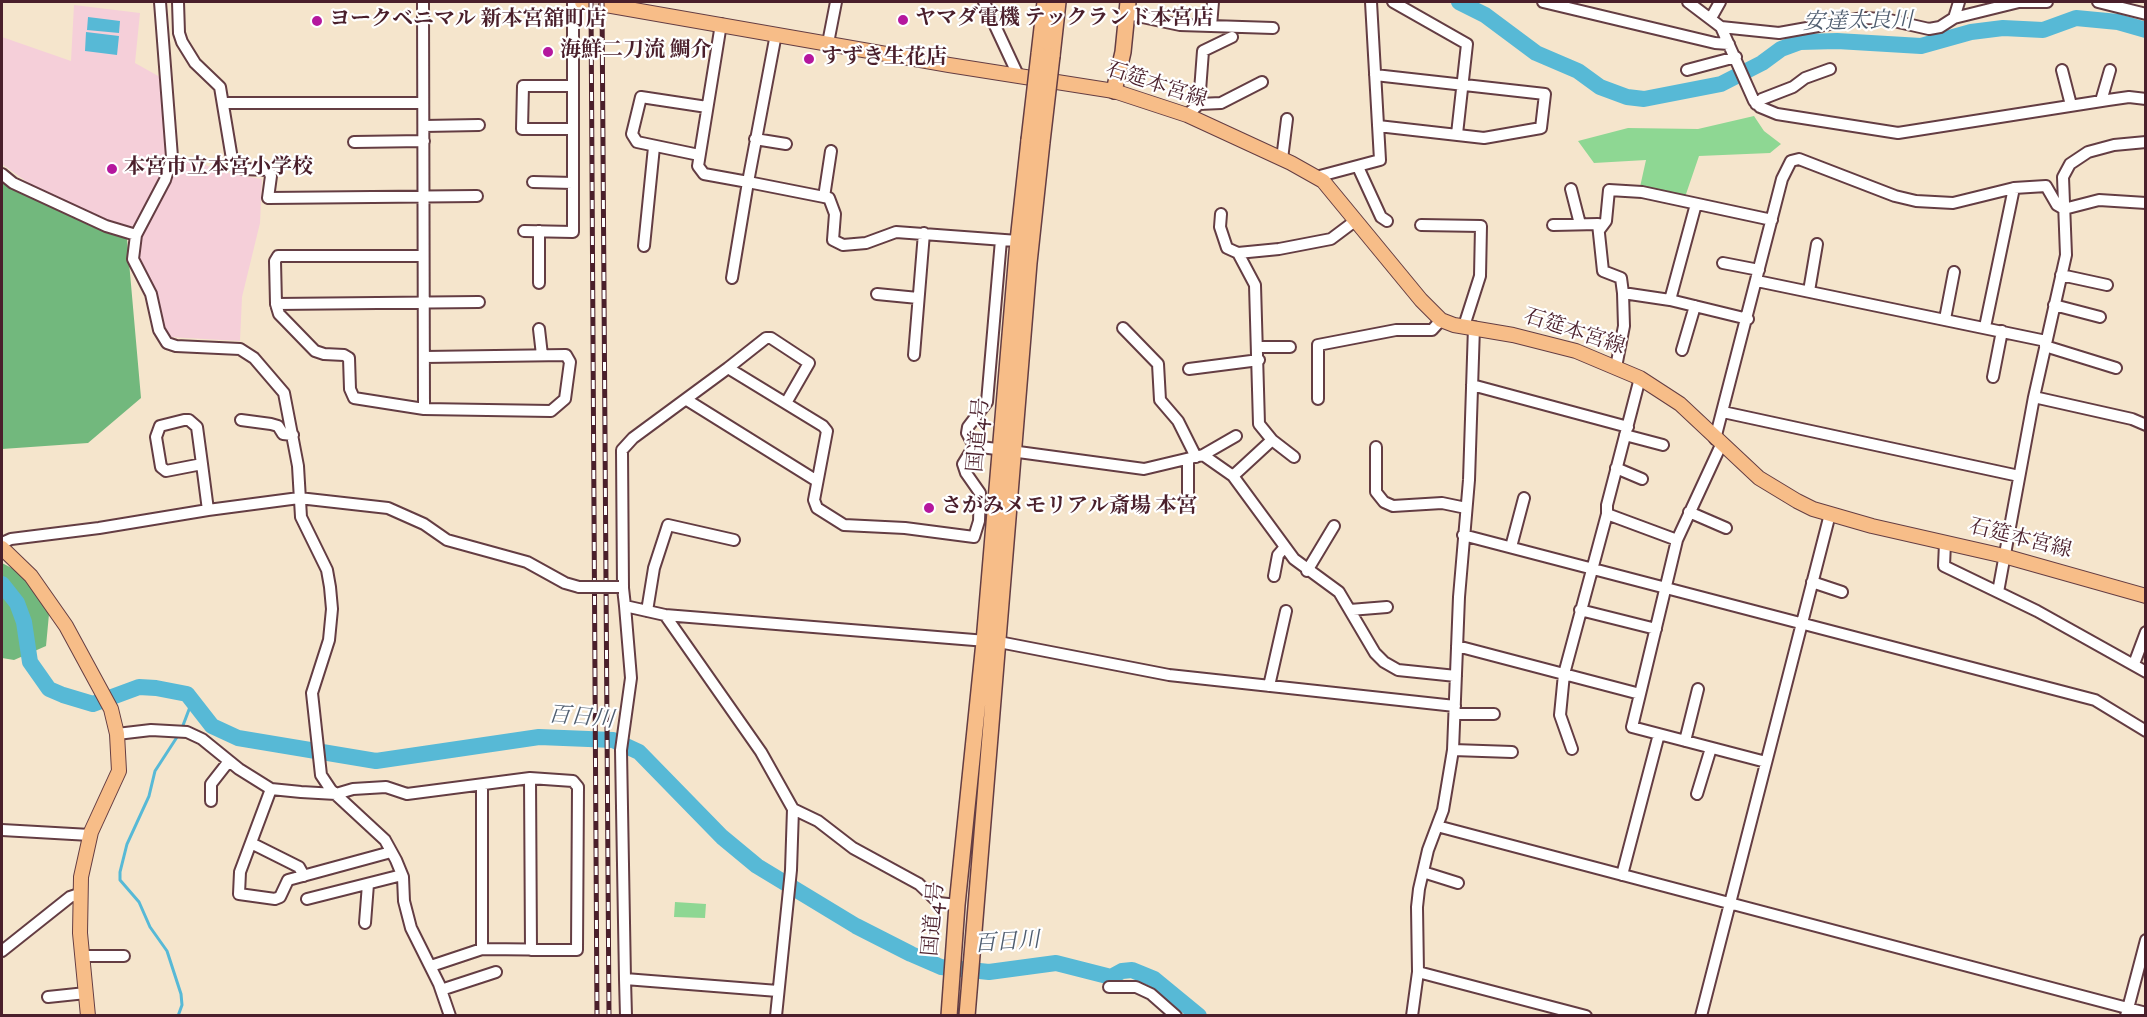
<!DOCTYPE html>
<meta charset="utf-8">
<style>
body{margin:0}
#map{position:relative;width:2147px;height:1017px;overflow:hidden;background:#f5e5cc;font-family:"IM FELL DW Pica",serif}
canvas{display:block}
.frame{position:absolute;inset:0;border:3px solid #4a1f2b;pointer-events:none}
</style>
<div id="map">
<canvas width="2147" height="1017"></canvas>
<div class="frame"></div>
</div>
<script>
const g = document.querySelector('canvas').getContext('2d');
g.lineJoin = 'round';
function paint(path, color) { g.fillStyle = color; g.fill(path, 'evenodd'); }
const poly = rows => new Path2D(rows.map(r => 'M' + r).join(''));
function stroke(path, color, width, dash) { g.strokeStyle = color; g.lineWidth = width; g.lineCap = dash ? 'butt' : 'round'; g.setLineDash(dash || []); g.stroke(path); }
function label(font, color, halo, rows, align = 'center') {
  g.font = font + ' "IM FELL DW Pica","Noto Serif JP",serif'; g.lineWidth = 4.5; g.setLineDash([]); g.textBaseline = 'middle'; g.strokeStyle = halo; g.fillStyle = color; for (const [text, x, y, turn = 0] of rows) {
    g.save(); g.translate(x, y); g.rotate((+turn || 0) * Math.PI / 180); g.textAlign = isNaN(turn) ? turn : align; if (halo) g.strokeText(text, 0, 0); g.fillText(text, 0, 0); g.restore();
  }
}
paint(poly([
 [74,5,140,13,135,63,160,77,178,156,232,174,262,179,260,223,242,297,240,341,169,337,164,332,155,293,138,261,138,244,141,239,34,187,2,164,2,37,71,61]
]), '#f5cfd9');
paint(poly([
 [1754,116,1764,131,1781,144,1770,153,1699,156,1685,197,1640,187,1646,160,1594,163,1578,141,1628,128,1698,129],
 [675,902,706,904,705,918,674,917]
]), '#8ed793');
paint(poly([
 [2,168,30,189,105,232,127,239,141,398,88,443,2,449],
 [2,563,39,582,49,614,46,646,14,660,2,658]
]), '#72b87d');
paint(poly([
 [88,17,120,21,119,33,87,30],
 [86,32,119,36,117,55,85,51]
]), '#57b9d6');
stroke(poly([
 [182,728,193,699],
 [178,1016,182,1005,181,994,167,951,150,927,139,902,120,880,120,872,127,844,149,796,155,771,179,734]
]), '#57b9d6', 3);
stroke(poly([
 [1459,2,1485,15,1536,53,1578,71,1600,87,1627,97,1644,99,1721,84,1762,63,1781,49,1800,42,1837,41,1921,46,1971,32,2003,28,2043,30,2076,18,2118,22,2146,30],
 [2,584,17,603,24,622,30,662,49,689,63,695,93,704,139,687,156,688,187,694,212,726,238,738,376,761,539,737,613,740,639,752,722,837,757,866,856,926,911,954,941,967,989,972,1056,963,1111,977,1122,971,1132,970,1154,979,1199,1016]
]), '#57b9d6', 16);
stroke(poly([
 [584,2,606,5]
]), '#d3bdac', 14, [14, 7]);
const minor = poly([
 [160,2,172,157,165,180,136,235,133,259,151,294,159,330,167,343,176,346,240,349,254,358,284,393,298,466,301,517,327,570,330,587,332,609,329,640,312,693,321,775,331,790,385,840,396,860,403,877,404,901,411,928,439,984,450,1016],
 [178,2,179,33,182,42,195,63,220,87,233,165,243,169,268,170,271,176,268,198,477,196],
 [423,2,424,409,551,411,565,399,570,362,566,355,425,357],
 [984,2,1018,75],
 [1393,2,1467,44,1457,134],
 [1543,2,1715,43,1729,44],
 [1688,2,1721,27,1754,101,1760,107,1777,114,1898,133,2108,100,2129,97,2146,99],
 [2098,2,2146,14],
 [1128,14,1180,25,1273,28],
 [1711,18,1720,2],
 [1954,18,2019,2,2047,2],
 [721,24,698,166,704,174,748,182,732,278],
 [1211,26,1213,2],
 [1721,27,1779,33,1863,18,1885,19,1929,29,1940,27,1954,18,1959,2],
 [776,34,748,182,829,198,835,214,833,240,843,245,866,243,896,232,1018,241],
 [828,43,836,2],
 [1687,70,1736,57],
 [2062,70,2071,105],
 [1375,75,1545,94,1541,128,1484,138,1378,126],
 [2101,101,2110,70],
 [223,103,423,103],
 [1199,104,1203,51,1232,37],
 [1756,104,1762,99,1793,87,1805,78,1830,69],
 [1187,115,1199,104,1221,103,1262,82],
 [424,126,479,125],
 [573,129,522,129,523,86,573,86],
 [755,139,786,144],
 [354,142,424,141],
 [699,155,637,142,632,134,641,97,707,107],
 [1282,159,1287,119],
 [1358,167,1381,217,1387,221],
 [2,174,13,183,106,226,136,235],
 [1316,177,1380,160,1371,2],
 [533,182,573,183],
 [1571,189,1580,224],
 [824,197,831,151],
 [1221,214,1220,227,1227,248,1238,253],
 [1421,225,1481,226,1480,276,1464,326],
 [1553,225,1598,224,1603,271,1621,278,1623,293],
 [1600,229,1606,221,1609,190,1642,192,1772,220],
 [524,231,573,232,573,2],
 [539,231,539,283],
 [644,246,654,147],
 [423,256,278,256,275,261,276,304,479,302],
 [1723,263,1759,270],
 [2061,275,2107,285],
 [1757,281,2046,341],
 [1809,291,1817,244],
 [877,294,918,298],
 [1670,300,1696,204],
 [276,304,279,314,315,351,324,354,344,355,349,358,350,389,354,398,424,409],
 [2054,305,2100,317],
 [1945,319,1954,272],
 [1985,327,2014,188,2046,186,2057,205,2064,209,2099,200,2146,203],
 [1123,328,1158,364,1160,400,1178,421,1196,457],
 [539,329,542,355],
 [2045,346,2116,368],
 [1259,347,1290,347],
 [1682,350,1695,306],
 [914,355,924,233],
 [1616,367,1624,326,1623,293,1670,300,1748,319],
 [728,368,766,338,771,338,809,363,786,403],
 [1189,369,1259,360],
 [1993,377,2002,331],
 [1640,378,1607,505,1607,514,1677,540],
 [1472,385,1628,427],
 [2034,397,2132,419,2146,425],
 [1318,399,1318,345,1396,330,1432,330,1441,320],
 [687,400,817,481],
 [1723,412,2019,476],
 [241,420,271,424,278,426,283,434,293,435],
 [1625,435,1663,445],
 [1715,439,1782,179,1791,161,1799,159,1895,196,1916,201,1953,203,2014,188],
 [1272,440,1294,457],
 [974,446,967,433,968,427,987,402,1001,240],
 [1376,447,1376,492,1384,502,1393,506,1442,503,1466,508],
 [1203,455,1236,436],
 [1188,459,1188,506],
 [202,464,166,471,161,467,156,437,160,426,184,420,189,420,197,427,202,464,208,510],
 [1616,468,1642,479],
 [1233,476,1272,440,1259,424,1255,285,1238,253,1279,249,1331,239,1355,221],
 [1689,512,1726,528],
 [1463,535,2095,700,2146,731],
 [2,543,11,539,99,528,208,510,299,498,388,508,424,524,447,540,527,562,565,583,579,587],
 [1945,543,1944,566,2037,611,2146,672],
 [1511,547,1524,498],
 [1307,571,1334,526],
 [1274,576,1278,555,1285,547],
 [1812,582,1842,592],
 [619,587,623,588,625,606,665,615,999,642,1169,675,1455,706],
 [623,588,622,450,633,438,728,368,823,426,827,431,814,500,817,508,844,525,905,528,974,537,979,521,980,493,966,473,963,464,974,446,1144,469,1203,455,1233,476,1294,559,1339,592,1375,653,1384,662,1398,670,1456,676],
 [1998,592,2034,397,2066,255,2063,177,2070,164,2088,152,2114,145,2146,142],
 [625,606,631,678,621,750,625,979,778,991],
 [1350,610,1387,607],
 [1580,610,1656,629],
 [647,611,654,568,668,525,734,540],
 [665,615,761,752,793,809,818,821,853,848,919,884,939,903,957,905],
 [1457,646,1640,694,1632,727,1766,762],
 [2134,664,2146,632],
 [1269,686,1286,611],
 [1640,694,1677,540,1721,445],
 [1455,714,1494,714],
 [117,734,151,730,187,732,202,739,239,769,271,789,301,792,336,794,353,789,386,787,407,794,530,778,573,781,578,787,577,950,482,949,431,966],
 [1685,741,1698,689],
 [1572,749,1560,715,1564,674,1607,514],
 [1453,750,1512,752],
 [530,778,531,950],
 [482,785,482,949],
 [271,789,240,872,239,894,275,899,280,897,288,880,391,852],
 [1697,794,1711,748],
 [211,801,211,784,229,761],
 [1437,826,2146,1013],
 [2,830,90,835],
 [251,843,299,867,304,876],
 [1423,872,1458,883],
 [1622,875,1659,734],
 [307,899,402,875],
 [365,923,368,884],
 [2,951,70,897,79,894],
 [82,956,124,956],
 [1418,972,1586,1016],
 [625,979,626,1016],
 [1109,987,1136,987,1151,994,1176,1016],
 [441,990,496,972],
 [48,997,86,993],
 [776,1016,791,870,793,809],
 [1412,1016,1418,972,1417,907,1419,889,1428,850,1443,810,1453,750,1459,597,1469,480,1474,327],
 [1701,1016,1830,514],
 [2126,1016,2146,940]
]);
const major = poly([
 [582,2,584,2],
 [606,5,949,65,1114,91,1187,115,1291,163,1323,181,1421,300,1441,320,1454,325,1513,335,1576,351,1640,378,1680,404,1759,478,1797,501,1813,509,1872,526,2004,556,2146,596],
 [2,548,31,576,66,626,111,709,117,734,119,771,91,832,81,877,80,933,88,1016]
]);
const highway = poly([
 [1039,54,1045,2],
 [1052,56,1058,2],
 [1114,91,1123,52,1128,2],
 [949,1016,957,905,984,642,1018,241,1029,140],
 [967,1016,1029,263,1042,142]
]);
stroke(minor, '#643d43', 14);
stroke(major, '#643d43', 16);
stroke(highway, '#643d43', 18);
stroke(minor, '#fff', 10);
stroke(major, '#f7bd88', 14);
stroke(highway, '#f7bd88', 15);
const rail = poly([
 [591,2,597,1016],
 [602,2,609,1016]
]);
stroke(rail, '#4a1f2b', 5);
stroke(rail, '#fff', 3, [9]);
const minorBridge = poly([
 [579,587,619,587]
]);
const highwayBridge = poly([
 [1029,140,1039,54],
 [1042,142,1052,56]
]);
stroke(minorBridge, '#643d43', 14, []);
stroke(highwayBridge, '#643d43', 18, []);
stroke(minorBridge, '#fff', 10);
stroke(highwayBridge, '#f7bd88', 15);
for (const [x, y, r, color] of [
 [903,20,6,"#b5179e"],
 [317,21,6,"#b5179e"],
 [548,52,6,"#b5179e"],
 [809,59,6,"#b5179e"],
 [112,169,6,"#b5179e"],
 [929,508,6,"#b5179e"]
]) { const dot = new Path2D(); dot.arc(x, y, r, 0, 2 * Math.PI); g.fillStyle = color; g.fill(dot); stroke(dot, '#fff', 2); }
label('bold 21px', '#4a1f2b', '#fff', [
 ["ヤマダ電機 テックランド本宮店",915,20],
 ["ヨークベニマル 新本宮舘町店",329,21],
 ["海鮮二刀流 鯛介",560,52],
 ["すずき生花店",821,59],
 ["本宮市立本宮小学校",124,169],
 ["さがみメモリアル斎場 本宮",941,508]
], 'left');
label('21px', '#4a1f2b', '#fff', [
 ["石筵本宮線",1156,86,18],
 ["石筵本宮線",1574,333,18],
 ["国道4号",980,435,-85],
 ["石筵本宮線",2020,540,14],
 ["国道4号",935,919,-85]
]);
label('italic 22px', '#4f5d6f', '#fff', [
 ["安達太良川",1858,23,-1],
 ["百日川",581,719,5],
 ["百日川",1007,944,-4]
]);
</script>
